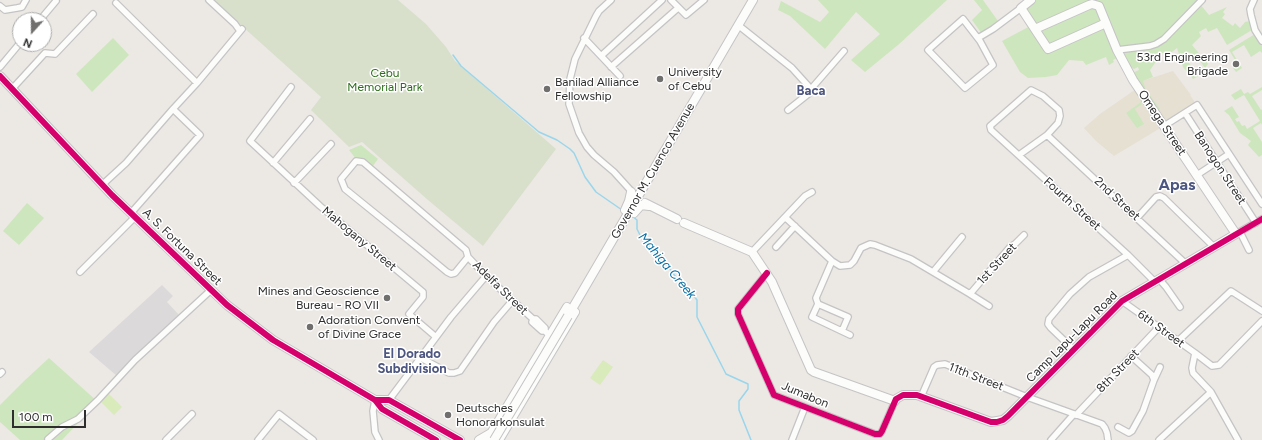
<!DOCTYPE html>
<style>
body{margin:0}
#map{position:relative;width:1262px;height:440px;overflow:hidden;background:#ece8e4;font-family:Figtree,sans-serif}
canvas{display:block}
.north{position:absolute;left:12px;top:12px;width:40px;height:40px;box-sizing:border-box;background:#fff;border:1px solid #ababab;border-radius:50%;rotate:201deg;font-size:11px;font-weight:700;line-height:16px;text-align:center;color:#2e2e2e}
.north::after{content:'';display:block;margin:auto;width:14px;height:18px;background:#706f6e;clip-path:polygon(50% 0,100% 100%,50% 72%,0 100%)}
.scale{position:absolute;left:12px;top:410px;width:74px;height:18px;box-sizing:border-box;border:2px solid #2e2e2e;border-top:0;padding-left:5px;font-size:12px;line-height:14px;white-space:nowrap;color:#2e2e2e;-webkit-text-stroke:3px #fff;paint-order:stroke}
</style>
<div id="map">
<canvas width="1262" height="440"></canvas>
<div class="north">N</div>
<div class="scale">100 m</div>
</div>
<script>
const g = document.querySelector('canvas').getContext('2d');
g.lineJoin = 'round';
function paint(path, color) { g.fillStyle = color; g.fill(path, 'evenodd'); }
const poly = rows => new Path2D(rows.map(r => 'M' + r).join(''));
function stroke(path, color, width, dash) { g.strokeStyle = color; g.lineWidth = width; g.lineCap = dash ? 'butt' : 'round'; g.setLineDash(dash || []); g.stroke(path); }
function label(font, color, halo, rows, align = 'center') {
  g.font = font + ' Figtree,sans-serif'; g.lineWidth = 3; g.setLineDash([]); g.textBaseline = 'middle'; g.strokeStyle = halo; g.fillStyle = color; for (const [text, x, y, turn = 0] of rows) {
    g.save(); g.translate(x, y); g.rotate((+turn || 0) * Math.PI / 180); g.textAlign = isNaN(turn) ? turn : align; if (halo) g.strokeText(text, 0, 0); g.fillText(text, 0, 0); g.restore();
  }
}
paint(poly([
 [162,285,173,296,167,302,179,315,117,376,89,352]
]), '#dcd9db');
paint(poly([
 [1173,71,1191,95,1190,95,1196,104,1165,124,1138,84,1142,81],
 [1136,89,1162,127,1114,156,1096,141,1084,128,1100,114]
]), '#e6e0d3');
paint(poly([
 [818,0,947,0,898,45,865,72,851,60,880,34,856,12,825,49,790,16,778,10,781,1,820,22,829,12],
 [974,0,983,0,998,21,982,34,972,20,982,10],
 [1033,0,1204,0,1200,4,1209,15,1227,7,1223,12,1225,14,1222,18,1233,26,1235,23,1240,28,1245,22,1250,21,1252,30,1227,45,1217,28,1208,32,1206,28,1199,32,1201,36,1192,45,1208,64,1205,68,1197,57,1194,59,1189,52,1183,55,1199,76,1193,79,1183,67,1177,48,1172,52,1162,53,1150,70,1153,77,1143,81,1146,90,1160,109,1156,111,1132,73,1139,70,1138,67,1134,69,1117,58,1113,60,1114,62,1109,65,1106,57,1086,65,1083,61,1069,60,1057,75,1046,77,1028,78,1020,72,1002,41,1034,24,1027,11,1027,5],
 [1255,34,1262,46,1262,53,1260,51,1251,57,1244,45,1232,52,1242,68,1236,72,1233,68,1238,65,1229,50],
 [113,38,129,55,92,92,76,74],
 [1262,87,1262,90,1252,96,1261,110,1262,109,1262,125,1261,123,1253,128,1262,142,1262,155,1259,157,1248,145,1251,141,1240,133,1229,115,1224,111,1232,106,1239,117,1235,119,1237,122,1239,121,1242,126,1245,125,1247,129,1260,121,1244,95,1235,100,1231,95,1241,89,1244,94,1248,92,1250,94],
 [1141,102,1142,104,1135,109,1144,124,1137,128,1126,113],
 [361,145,378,159,372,167,357,160,349,150],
 [27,203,44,218,19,245,3,231],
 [49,358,98,402,62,440,20,440,0,422,0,405,24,381]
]), '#cee6be');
paint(poly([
 [213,0,398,0,426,24,446,47,455,61,556,149,483,246,428,200,362,142,349,147,311,110,321,97]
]), '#d8e0cc');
paint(poly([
 [603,360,613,367,600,385,590,378],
 [108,393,122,407,114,415,100,401]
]), '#d9eabb');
stroke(poly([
 [453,55,461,66,539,132,557,140,570,149,574,153,585,177,596,192,622,210],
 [632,216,637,220,637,229,643,241,667,265,678,280,690,291,697,300,697,317,726,374,748,384,748,389,739,401,739,410,751,440]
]), '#99d6ec', 1.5);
const street = poly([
 [209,0,235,24,240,31],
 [611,0,599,11,596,16,575,59,570,79,569,104,579,133,587,147,594,155,614,172,633,193],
 [671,0,686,15,704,0],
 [1254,0,1250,9,1251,15,1255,30,1262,41],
 [116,3,197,83],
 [0,6,5,10,17,8,22,7,26,0],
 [963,19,980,41,993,65,965,88,928,50,963,19],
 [40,20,56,1],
 [738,25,792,68,811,89,812,91,788,110],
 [584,38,620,76],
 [978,38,993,29,1021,8],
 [1117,50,1150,46,1156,44,1164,39,1202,0],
 [601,56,662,0],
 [0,67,20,43],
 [611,67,678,8],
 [291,87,250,141,320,206,423,292,423,297,409,314,436,337],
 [12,89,45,53,55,54,93,14],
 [811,89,844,51],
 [1185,113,1256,223],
 [1164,126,1197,105,1262,204],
 [1047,135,1186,264],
 [1019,155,1047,135,1058,123,1060,116,1059,110,1043,96,1031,90,990,126,991,130,1128,255,1155,282],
 [273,163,310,119],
 [1197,175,1229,154],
 [294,183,331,144],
 [102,185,126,163,173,109,197,83,242,29],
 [131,213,200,135,173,109],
 [786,218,832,261,840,266,850,265,854,261,861,248,870,244,875,245,911,259,970,294,989,306],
 [1137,218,1156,197,1160,196,1164,198,1214,247],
 [1240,232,1249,250],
 [1236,234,1262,219],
 [776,247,795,226],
 [752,252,805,196,812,192],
 [468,257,455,273,451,274,447,272,418,248,345,189,341,179,356,161,363,162,466,250,468,257,486,276,533,319,532,322,542,331,545,331,550,336],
 [832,261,816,298,818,304,848,317,842,331],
 [80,272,135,217],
 [933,272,962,237],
 [767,273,738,309,738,314,774,395,875,434,880,434,882,431,895,401],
 [1159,279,1166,287,1180,307],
 [970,294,1010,247,1015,244,1024,235],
 [1122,301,1195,353,1192,368,1193,373,1211,392,1238,440],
 [818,304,812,317,850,335],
 [533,319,536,319,545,328,545,331],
 [1178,341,1231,291,1262,311],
 [1073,349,1051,328,1048,324,1049,319,1070,294,1089,277,1128,255],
 [1195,353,1212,366,1219,365,1262,321],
 [1131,356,1152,375,1154,380],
 [421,358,449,373,454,373,460,371,494,322,512,301],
 [0,374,2,372],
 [921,397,934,367,937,365,945,364,1027,397,1102,424,1105,428,1107,433,1108,440],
 [375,400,373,411,375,432,379,440],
 [389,400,451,317,486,276],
 [1076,415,1159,327],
 [1118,427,1129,433,1132,431,1143,411,1154,380,1160,367],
 [48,439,62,427,78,419,98,400,135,360,211,290],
 [166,440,192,414],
 [258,440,279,414,313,440],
 [792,440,805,407],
 [1051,440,1074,414],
 [1159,440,1211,392]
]);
const secondary = poly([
 [1031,0,1021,8,1048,49,1106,23],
 [0,76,112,195,227,305,273,340,375,400,382,409,436,440],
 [645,203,677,219],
 [625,210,629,201,631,192],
 [634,213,641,205,649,206],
 [684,223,752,252,772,282,811,370,814,372,895,401,896,399,903,395,917,395,991,422,1003,420,1008,416,1122,301,1236,234,1133,80,1117,50,1099,6,1092,4,1089,5,1035,29],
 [568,316,753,0],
 [375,400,389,400,460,440],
 [479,440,491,433],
 [487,440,567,307],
 [499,440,575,312]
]);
stroke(street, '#c5c4c5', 8);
stroke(secondary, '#c5c4c5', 10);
stroke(street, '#fcfcfb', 5.5);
stroke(secondary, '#fcfcfb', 8);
const secondaryBridge = poly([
 [494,440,568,316]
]);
stroke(secondaryBridge, '#c5c4c5', 10, []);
stroke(secondaryBridge, '#fcfcfb', 8);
stroke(poly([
 [0,76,112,195,227,305,273,340,375,400,382,409,436,440],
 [767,273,738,309,738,314,774,395,875,434,880,434,882,431,896,399,903,395,917,395,991,422,997,422,1003,420,1008,416,1122,301,1262,219],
 [375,400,389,400,460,440]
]), '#d6006c', 6);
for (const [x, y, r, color] of [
 [1236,64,4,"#706f6e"],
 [660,79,4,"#706f6e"],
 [547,89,4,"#706f6e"],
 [387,298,4,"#706f6e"],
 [310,327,4,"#706f6e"],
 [448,415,4,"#706f6e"]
]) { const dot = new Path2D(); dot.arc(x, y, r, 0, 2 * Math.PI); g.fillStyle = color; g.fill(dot); stroke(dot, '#fff', 1.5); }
label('12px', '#2e2e2e', '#fff', [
 ["53rd Engineering",1228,57,"right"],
 ["Brigade",1228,71,"right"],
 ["University",668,72],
 ["of Cebu",668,86],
 ["Banilad Alliance",555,82],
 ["Fellowship",555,96],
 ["Mines and Geoscience",379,291,"right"],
 ["Bureau - RO VII",379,305,"right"],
 ["Adoration Convent",318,320],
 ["of Divine Grace",318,334],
 ["Deutsches",456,408],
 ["Honorarkonsulat",456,422]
], 'left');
label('12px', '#2c6e1b', '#fff', [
 ["Cebu",385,73],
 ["Memorial Park",385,87]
]);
label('12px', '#2e2e2e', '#fff', [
 ["Omega Street",1162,123,56],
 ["Banogon Street",1220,168,57],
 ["Governor M. Cuenco Avenue",653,171,-60],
 ["2nd Street",1117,199,43],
 ["Fourth Street",1072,204,42],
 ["Mahogany Street",359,239,40],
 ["A. S. Fortuna Street",182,247,44],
 ["1st Street",997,264,-47],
 ["Adelfa Street",500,288,44],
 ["6th Street",1161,329,36],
 ["Camp Lapu-Lapu Road",1072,337,-45],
 ["8th Street",1118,371,-46],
 ["11th Street",976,377,21],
 ["Jumabon",805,395,23]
]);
label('bold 13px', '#4d5680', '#fff', [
 ["Baca",811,91],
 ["El Dorado",412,354],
 ["Subdivision",412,369]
]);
label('italic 13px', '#0d6fa3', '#fff', [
 ["Mahiga Creek",667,266,50]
]);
label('bold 16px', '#4d5680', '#fff', [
 ["Apas",1177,185]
]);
</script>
